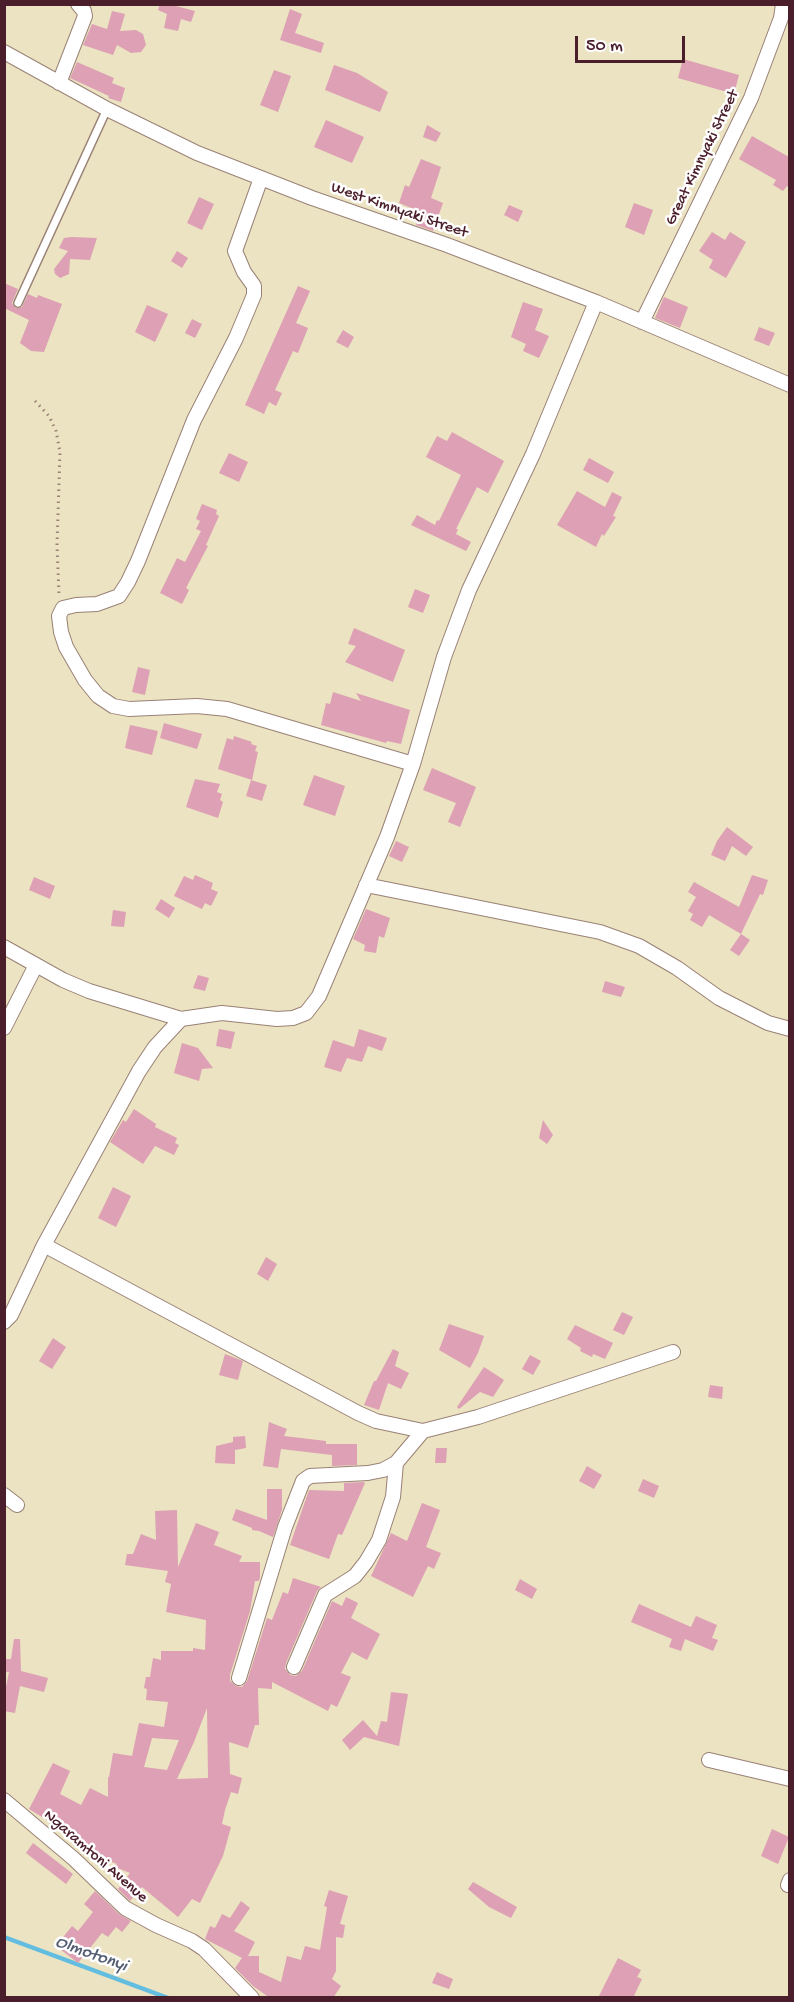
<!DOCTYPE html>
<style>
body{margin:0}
#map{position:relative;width:794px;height:2002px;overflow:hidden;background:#ebe3c1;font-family:"Gochi Hand",sans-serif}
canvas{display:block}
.frame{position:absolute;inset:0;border:6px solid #4a1f2b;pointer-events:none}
.scale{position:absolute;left:575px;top:36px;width:110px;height:27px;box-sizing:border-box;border:3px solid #4a1f2b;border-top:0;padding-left:8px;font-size:18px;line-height:21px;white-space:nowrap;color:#4a1f2b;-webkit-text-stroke:4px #fff;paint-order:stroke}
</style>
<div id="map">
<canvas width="794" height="2002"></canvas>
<div class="frame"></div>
<div class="scale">50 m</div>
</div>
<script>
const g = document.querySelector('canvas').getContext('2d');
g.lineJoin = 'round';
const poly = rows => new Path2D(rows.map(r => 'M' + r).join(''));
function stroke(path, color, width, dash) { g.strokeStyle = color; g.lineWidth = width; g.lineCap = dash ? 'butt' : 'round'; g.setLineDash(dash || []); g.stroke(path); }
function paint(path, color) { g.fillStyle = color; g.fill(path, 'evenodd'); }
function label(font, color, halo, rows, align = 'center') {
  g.font = font + ' "Gochi Hand",sans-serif'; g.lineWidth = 5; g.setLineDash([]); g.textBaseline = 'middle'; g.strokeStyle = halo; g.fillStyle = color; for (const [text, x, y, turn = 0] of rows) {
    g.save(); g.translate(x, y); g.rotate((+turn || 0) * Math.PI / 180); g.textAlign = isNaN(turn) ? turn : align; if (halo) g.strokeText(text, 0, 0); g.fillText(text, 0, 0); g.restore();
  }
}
stroke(poly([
 [4,1937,168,1998]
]), '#62bde0', 4.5);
paint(poly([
 [160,4,168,4,195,11,191,22,181,19,178,31,164,28,167,14,158,10],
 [290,9,302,14,295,33,324,43,321,53,280,40],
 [112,11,125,14,120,31,136,30,143,34,146,45,141,52,131,53,117,45,113,55,83,45,92,24,107,29],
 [683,59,739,75,734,94,678,78],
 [77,62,114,78,112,83,125,88,121,102,108,98,109,96,70,78],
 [334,65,357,73,388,92,380,112,325,90],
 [274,70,291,76,278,112,260,105],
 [326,120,364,137,352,163,314,147],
 [427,125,441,133,436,142,423,137],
 [752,136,789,157,789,187,787,186,783,191,773,185,776,180,739,159],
 [421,159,441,167,431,198,443,203,433,231,416,225,421,212,399,203,405,185,409,187],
 [199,197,214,204,202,230,187,223],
 [634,203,653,210,644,235,625,227],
 [509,205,523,211,518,222,504,215],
 [712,232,725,240,730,232,746,242,726,278,709,268,713,260,699,251],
 [72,237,97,238,90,260,70,259,69,274,60,278,55,274,54,269,68,251,59,248,64,238],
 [177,251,188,258,182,268,171,261],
 [4,283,18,289,12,303,16,308,22,307,28,294,37,298,38,295,62,304,44,352,31,351,20,343,29,320,4,308],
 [298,286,310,291,296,323,308,328,298,353,293,351,275,390,282,393,276,406,269,402,264,414,245,405],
 [664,297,688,307,680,328,655,318],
 [523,302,543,309,535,330,549,336,539,358,523,351,526,344,511,337],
 [147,305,168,314,155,342,135,332],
 [192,319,202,324,195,338,185,333],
 [759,327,775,333,769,346,754,340],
 [343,330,354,337,348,348,336,342],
 [452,432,504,461,488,493,477,487,456,529,458,529,456,534,471,542,466,551,411,525,417,515,435,525,437,520,439,521,461,475,426,457,437,436,447,441],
 [229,453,248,462,239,482,219,473],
 [589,458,614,472,608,483,583,470],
 [577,491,605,507,612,492,622,497,613,516,616,517,604,536,602,534,596,547,557,525],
 [202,504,217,510,216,514,219,516,206,545,208,546,186,588,189,590,182,604,160,593,177,558,185,562,201,531,196,529,200,521,196,519],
 [415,589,430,595,423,613,408,607],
 [354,628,405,650,393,682,345,662,356,646,348,644],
 [138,667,150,670,145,695,132,692],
 [333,692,361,701,356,693,410,710,401,744,387,741,386,743,321,725,326,703,330,704],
 [164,723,202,734,197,749,160,738],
 [130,725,158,731,152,755,125,748],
 [234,736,252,742,251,744,257,746,255,751,258,752,252,780,218,769,227,738,233,740],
 [432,768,476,787,460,827,448,822,456,803,423,790],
 [314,775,345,786,335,816,303,805],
 [195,779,220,784,217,792,222,794,220,800,223,802,218,818,186,807],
 [251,780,267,785,262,801,246,796],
 [727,827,753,847,746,856,732,846,725,861,711,855,717,841],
 [396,841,409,847,402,862,389,856],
 [195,875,213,883,211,889,218,892,211,906,205,903,202,909,174,896,184,876,193,880],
 [752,875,768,880,763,895,760,894,741,934,709,915,702,927,690,920,693,914,688,911,696,897,688,892,694,882,739,907],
 [34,877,55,886,50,899,29,890],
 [161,899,175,908,169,918,155,909],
 [366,909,390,918,384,938,379,936,376,953,364,951,365,945,353,939],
 [113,910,126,912,124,927,111,926],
 [741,934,750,940,739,956,730,950],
 [198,975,209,978,205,991,193,988],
 [605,981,625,987,621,997,602,992],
 [219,1029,235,1032,231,1049,216,1046],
 [359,1029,387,1038,382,1051,368,1046,362,1062,347,1058,341,1072,324,1067,333,1040,354,1047],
 [182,1043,198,1048,213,1068,202,1069,199,1081,174,1073],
 [134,1109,156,1124,155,1127,177,1138,175,1143,179,1145,174,1155,155,1146,143,1164,110,1142,123,1120,126,1122],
 [543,1120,553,1135,547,1144,539,1138],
 [113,1187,131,1196,116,1227,98,1218],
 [266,1257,277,1264,268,1281,257,1274],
 [622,1312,633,1317,624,1335,613,1330],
 [449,1324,484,1336,478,1353,470,1368,439,1350],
 [575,1325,613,1343,605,1359,593,1354,592,1357,580,1351,581,1348,567,1339],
 [53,1338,66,1347,52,1369,39,1361],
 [393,1349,399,1352,395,1366,409,1373,401,1389,388,1383,379,1410,364,1405,374,1381,376,1381],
 [225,1354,243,1361,238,1380,219,1375],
 [530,1355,541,1361,533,1375,522,1369],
 [484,1367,504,1380,493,1397,480,1392,459,1409,457,1407],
 [710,1385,723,1387,722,1399,708,1397],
 [269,1422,287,1429,284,1436,326,1441,326,1444,357,1444,357,1465,332,1466,332,1455,281,1449,278,1468,263,1466],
 [245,1436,246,1448,235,1450,235,1464,215,1463,216,1446,233,1442,233,1437],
 [436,1448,447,1448,446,1463,435,1463],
 [587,1466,602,1475,594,1489,579,1481],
 [643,1479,659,1486,654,1498,638,1491],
 [363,1482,365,1483,342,1535,338,1534,329,1559,290,1545,309,1490,344,1491,344,1483],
 [267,1489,282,1489,282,1510,273,1537,259,1531,252,1530,252,1528,232,1520,236,1509,267,1520],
 [422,1503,440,1510,426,1547,441,1553,434,1569,428,1566,413,1597,371,1576,391,1533,407,1541],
 [177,1510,178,1567,196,1523,219,1532,214,1545,242,1556,239,1562,260,1562,260,1577,259,1581,255,1581,250,1611,230,1675,230,1681,236,1686,242,1687,247,1681,267,1618,272,1620,283,1592,288,1594,293,1578,321,1587,317,1591,286,1663,285,1669,290,1675,296,1676,302,1671,332,1601,342,1606,346,1597,358,1603,351,1618,380,1634,367,1660,352,1652,341,1673,351,1677,337,1707,331,1704,328,1711,272,1682,272,1689,258,1688,259,1725,255,1725,248,1748,229,1742,230,1774,242,1778,238,1794,231,1792,225,1810,222,1824,231,1827,223,1856,200,1903,192,1899,178,1917,142,1887,130,1901,118,1889,130,1873,115,1867,117,1864,93,1854,94,1853,81,1847,83,1842,49,1824,50,1822,29,1809,53,1763,70,1771,60,1794,81,1805,90,1788,108,1797,108,1777,109,1777,113,1753,132,1756,139,1723,164,1727,168,1702,146,1700,147,1689,144,1688,146,1677,150,1677,153,1658,161,1660,161,1651,193,1651,193,1648,205,1650,206,1620,166,1612,171,1584,165,1582,168,1571,125,1565,127,1554,133,1554,141,1534,156,1540,155,1511],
 [207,1708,208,1778,177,1779,194,1742],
 [152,1738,179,1740,167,1770,144,1767],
 [520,1579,537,1589,532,1599,515,1590],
 [639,1604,691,1627,696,1616,717,1625,712,1638,718,1640,713,1651,685,1639,681,1651,669,1647,672,1639,631,1622],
 [14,1639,20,1639,21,1671,48,1678,44,1692,20,1686,15,1713,4,1711,4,1697,9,1672,4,1672,4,1659,11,1659],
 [391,1692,408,1694,399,1746,364,1737,350,1750,342,1740,363,1720,377,1736,381,1721,387,1722],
 [772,1829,789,1837,778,1864,761,1856],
 [33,1843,73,1874,66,1884,26,1853],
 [473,1882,517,1907,511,1918,489,1907,468,1889],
 [329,1890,348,1896,340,1924,345,1925,343,1938,336,1937,336,1971,332,1979,341,1986,333,1998,270,1998,253,1986,235,1968,242,1958,205,1939,210,1926,215,1928,222,1914,230,1918,241,1901,250,1908,234,1931,255,1942,248,1956,259,1956,259,1972,281,1982,287,1956,301,1960,305,1946,320,1950,327,1907,324,1906],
 [95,1891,119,1914,131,1921,122,1932,116,1927,108,1937,102,1933,78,1963,56,1946,72,1926,78,1931,93,1912,84,1904],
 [618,1958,641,1970,637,1977,642,1979,633,1998,598,1998],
 [437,1972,453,1979,449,1989,432,1983]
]), '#dda0b4');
const service = poly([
 [18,303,107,109]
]);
const minor = poly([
 [4,52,107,109,197,153,312,198,447,245,596,302,790,385],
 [59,83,85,16,84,11,78,4],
 [261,178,235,251,244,272,254,286,254,295,236,338,194,420,138,561,128,582,119,596,97,604,76,605,63,608,59,616,61,632,66,647,85,680,98,696,113,706,129,709,197,706,227,709,413,764],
 [642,322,751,98,781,18,783,4],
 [366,885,600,932,639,946,677,968,719,998,768,1023,790,1029],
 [4,947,63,980,89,991,181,1019],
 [4,1028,36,965],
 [44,1245,358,1413,376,1421,423,1431,478,1417,673,1352],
 [4,1322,11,1315,44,1245,139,1071,155,1047,181,1019,222,1013,277,1019,293,1018,306,1013,319,996,387,837,413,764,444,657,469,590,533,454,596,302],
 [4,1495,17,1505],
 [294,1667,325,1595,355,1576,366,1562,379,1540,393,1497,396,1463],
 [239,1678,285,1527,303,1481,310,1476,368,1473,383,1470,396,1463,423,1431],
 [709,1760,790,1779],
 [4,1800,74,1859,125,1908,156,1925,192,1941,204,1949,252,1998],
 [788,1885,790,1880]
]);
stroke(service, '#9a8176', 10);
stroke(minor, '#9a8176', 16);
stroke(poly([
 [35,401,49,416,56,431,60,452,57,545,59,595]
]), '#9a8176', 3, [1.5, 4.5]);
stroke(service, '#fff', 7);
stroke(minor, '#fff', 14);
label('16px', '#4a1f2b', '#fff', [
 ["Great Kimnyaki Street",703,158,-64],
 ["West Kimnyaki Street",399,211,19],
 ["Ngaramtoni Avenue",95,1857,41]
]);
label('italic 18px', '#545e73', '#fff', [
 ["Olmotonyi",91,1955,20]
]);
</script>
